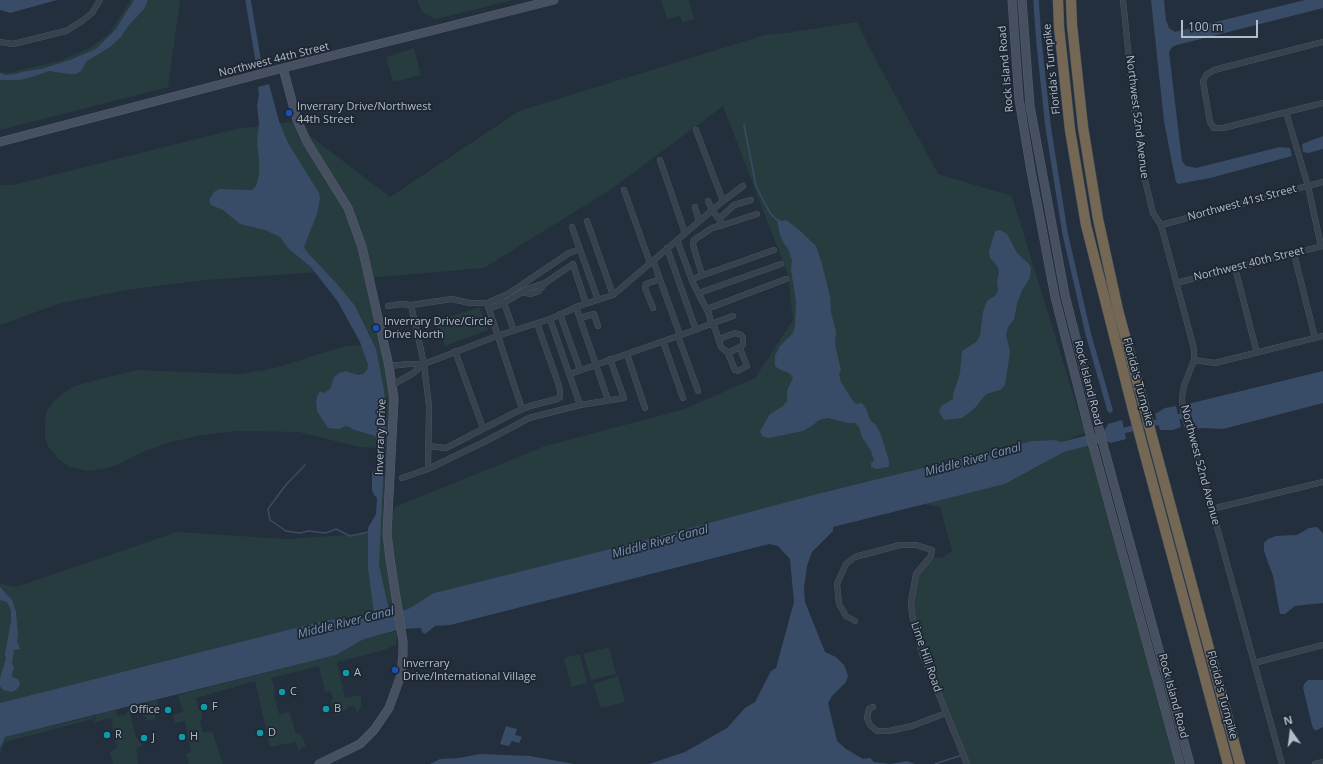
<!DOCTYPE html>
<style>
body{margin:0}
#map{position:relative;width:1323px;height:764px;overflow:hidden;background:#242f3e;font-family:"Open Sans",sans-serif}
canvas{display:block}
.north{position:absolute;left:1271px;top:712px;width:40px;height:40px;-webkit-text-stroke:3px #1d2633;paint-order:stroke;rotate:346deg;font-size:11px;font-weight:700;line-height:16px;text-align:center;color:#b4bcc9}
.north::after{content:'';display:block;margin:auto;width:14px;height:18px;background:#b4bcc9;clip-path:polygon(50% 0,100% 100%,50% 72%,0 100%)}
.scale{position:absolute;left:1181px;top:20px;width:77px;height:18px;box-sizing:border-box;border:2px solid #b4bcc9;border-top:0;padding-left:5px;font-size:12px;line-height:14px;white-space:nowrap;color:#b4bcc9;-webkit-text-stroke:3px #1d2633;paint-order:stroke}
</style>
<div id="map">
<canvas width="1323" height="764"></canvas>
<div class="north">N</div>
<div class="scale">100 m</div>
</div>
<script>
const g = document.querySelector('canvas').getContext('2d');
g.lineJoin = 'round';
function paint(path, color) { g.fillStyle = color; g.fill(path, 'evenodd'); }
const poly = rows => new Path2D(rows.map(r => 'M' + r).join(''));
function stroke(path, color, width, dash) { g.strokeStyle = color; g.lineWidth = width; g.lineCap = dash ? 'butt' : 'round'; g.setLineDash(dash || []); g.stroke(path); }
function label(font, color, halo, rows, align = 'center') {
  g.font = font + ' "Open Sans",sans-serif'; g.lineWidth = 3.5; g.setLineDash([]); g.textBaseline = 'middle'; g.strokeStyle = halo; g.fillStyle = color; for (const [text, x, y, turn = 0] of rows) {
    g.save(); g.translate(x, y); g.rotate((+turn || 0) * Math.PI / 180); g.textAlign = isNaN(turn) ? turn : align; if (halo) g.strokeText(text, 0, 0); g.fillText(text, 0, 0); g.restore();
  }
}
paint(poly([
 [131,0,180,0,168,87,0,130,0,71,8,73,59,61,88,49,109,34],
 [417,0,513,0,436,19,422,12],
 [661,0,689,0,694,19,682,23,680,16,667,19],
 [857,22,869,47,938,174,1012,196,1085,433,1061,442,1055,440,1032,441,817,494,634,543,434,593,408,609,393,613,389,610,371,617,327,620,0,703,0,582,1,584,16,587,177,532,287,539,376,533,381,483,381,385,351,308,320,272,206,280,126,290,61,303,0,325,0,185,13,185,236,129,292,122,390,197,519,111,765,35,786,33],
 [723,106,788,275,793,320,755,378,685,409,545,446,395,507,388,527,394,399,369,278,484,268,613,188],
 [414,48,421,75,393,82,386,57],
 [479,307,488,330,445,346,435,322],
 [361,345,368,365,367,370,363,374,358,375,346,371,334,377,330,389,323,393,320,392,317,396,316,402,317,411,339,429,347,426,354,430,375,436,378,448,359,447,299,432,235,431,197,436,171,442,142,452,117,465,102,469,88,471,70,467,58,459,48,446,45,439,45,422,46,412,55,400,63,393,75,386,100,379,138,370,210,373,240,374,258,371,275,368,345,346],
 [1091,444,1177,764,967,764,922,653,912,615,916,574,934,558,944,557,952,551,940,507,923,504,1005,484,1064,452],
 [397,631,396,645,384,650,337,662,345,698,361,695,361,706,357,714,355,706,347,707,347,710,341,711,341,714,335,715,331,701,333,697,330,691,325,692,319,666,271,678,275,689,274,695,279,714,290,712,295,732,302,736,306,746,298,750,296,742,270,747,268,742,269,742,255,681,196,698,199,710,201,710,203,715,202,716,202,720,200,721,203,733,212,731,223,764,189,764,186,754,191,752,185,721,175,723,173,715,183,712,178,695,336,655,364,639],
 [609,647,616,674,591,680,583,654],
 [580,654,587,683,571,687,564,658],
 [618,676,625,702,601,708,593,684],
 [157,700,158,706,153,707,156,719,147,721,146,717,143,716,141,711,130,714,136,737,138,739,139,743,141,743,142,746,137,747,138,750,136,750,138,757,137,758,138,764,113,764,110,752,117,748,111,718,94,722,96,715,115,710,118,716,125,715,128,711,128,707],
 [94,716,93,719,5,742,0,754,0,748,5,737]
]), '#263c3f');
paint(poly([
 [0,0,57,0,10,13,0,10],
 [134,0,148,0,144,9,129,25,120,38,110,47,87,61,81,71,76,74,69,74,49,71,35,76,20,80,0,80,0,73,5,75,16,74,22,72,41,69,70,60,96,49,116,29],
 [1151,0,1164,0,1166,20,1169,28,1175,32,1305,0,1323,0,1323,8,1177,45,1172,47,1169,52,1182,161,1186,166,1196,168,1280,147,1290,148,1292,156,1210,178,1178,184,1176,182,1173,168,1164,121],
 [269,84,279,121,288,143,319,193,320,199,317,214,304,247,307,252,338,285,355,306,376,349,384,390,386,418,379,565,389,610,393,613,408,609,434,593,634,543,817,494,1032,441,1055,440,1061,442,1104,431,1108,424,1122,420,1126,439,1111,443,1106,441,1064,452,1005,484,833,527,833,531,812,552,807,566,804,588,805,602,825,652,836,657,844,665,848,676,846,682,832,696,828,703,837,741,846,749,863,759,870,758,874,762,890,764,907,761,915,764,649,764,685,752,727,728,745,708,755,702,771,671,776,668,794,602,790,559,778,546,769,544,450,625,435,626,425,634,422,632,421,628,401,629,364,639,336,655,5,737,0,748,0,703,327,620,371,617,374,613,368,568,368,528,376,514,377,498,374,495,372,490,372,473,379,466,377,441,375,436,354,430,347,426,339,429,328,428,317,411,316,402,317,396,320,391,323,393,330,389,334,377,339,373,346,371,358,375,363,374,367,370,368,365,360,342,338,302,311,267,289,249,280,237,265,230,240,224,223,210,211,205,209,200,214,192,219,189,252,190,256,186,259,175,259,159,257,142,259,124,257,106,259,94,258,87],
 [1323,136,1323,149,1308,153,1303,152,1302,144],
 [779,219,781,221,786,220,798,229,816,246,822,264,830,296,831,312,836,332,835,345,841,370,839,374,841,382,851,398,856,404,862,403,866,409,870,420,876,425,881,435,889,461,889,465,888,467,877,469,871,467,871,463,874,461,871,451,862,437,859,427,855,423,848,423,828,418,819,420,813,425,803,431,768,438,762,436,760,431,770,414,783,406,787,401,787,391,793,378,789,373,779,369,775,366,775,356,780,346,793,333,795,326,796,301,791,270,792,260,788,249,782,240,779,231,777,220],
 [1000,230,1007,234,1017,253,1029,264,1031,269,1030,278,1022,290,1017,304,1014,319,1008,327,1006,335,1010,352,1005,385,1000,390,986,394,974,409,962,418,944,420,939,411,941,406,953,399,953,393,956,386,960,373,962,351,976,342,980,336,983,312,987,301,996,295,998,290,997,281,999,273,998,267,990,258,989,252,995,231],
 [1323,371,1323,403,1223,429,1202,428,1195,429,1188,404],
 [1176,406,1181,427,1173,430,1160,430,1155,414,1165,408],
 [1317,527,1323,533,1323,603,1295,606,1285,614,1280,614,1273,576,1264,551,1264,543,1268,539,1276,536,1297,535,1309,528],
 [0,587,12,600,16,612,18,635,17,641,20,649,14,650,12,664,14,668,12,674,13,678,16,678,19,680,20,685,16,690,12,692,3,690,0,686,0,678,6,659,5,654,11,621,11,610,7,602,0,600],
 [1308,680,1323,680,1323,727,1317,730,1314,730,1312,725,1305,696,1303,688,1304,684],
 [506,726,517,729,515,735,522,737,519,743,512,741,509,746,500,744],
 [480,754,530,756,574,764,430,764,440,759,459,758]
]), '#394c67');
stroke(poly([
 [744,125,756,186,770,213,777,220],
 [305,465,285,486,268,509,270,520,286,531,300,533,308,531,326,533,336,529,350,536,369,532],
 [935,764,962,755]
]), '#394c67', 1.5);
stroke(poly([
 [248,0,259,65],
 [1036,0,1039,42,1048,126,1065,233,1088,333,1110,410],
 [1118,432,1195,413]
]), '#394c67', 5.5);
const street = poly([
 [1123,0,1135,117,1145,180,1153,213,1161,225,1194,349,1194,360,1184,386,1182,397,1183,411,1212,509,1282,764],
 [0,42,13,44,66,31,82,21,92,13,100,0],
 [1323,42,1214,70,1206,75,1203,81,1210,122,1214,128,1223,128,1323,103],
 [1286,112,1308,186,1321,246],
 [696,130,723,201],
 [660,160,685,233],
 [624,190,650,263],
 [708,201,712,210,723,225,757,214],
 [695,207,699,221],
 [719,219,734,205,751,200],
 [587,221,613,295],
 [1161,225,1323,182],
 [572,227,598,300],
 [677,240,693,283,709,314,711,324,678,336,698,391],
 [667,248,696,330],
 [1294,254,1315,338],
 [653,260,680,335],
 [1235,268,1257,353],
 [702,275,693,245,694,240,712,228,723,225],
 [692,279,774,250],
 [1176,283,1323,246],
 [522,292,531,294,539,291,545,283],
 [699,293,781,264],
 [487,303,522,409],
 [504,303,529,288,545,283,573,264,586,304],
 [388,306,402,304,411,305],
 [576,307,608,400],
 [653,308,645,288,646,284,660,279],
 [489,309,504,303,514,331],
 [707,309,786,279],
 [560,314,580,370],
 [733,316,711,324,715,328,721,347,728,353,735,370,738,371,747,366,741,351],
 [580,318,594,314,598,326],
 [550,319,580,405,529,418,488,440,428,469,429,406,424,364,411,305,452,299,470,303,487,303,508,294,569,253,580,249],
 [719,339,735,333,741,335,743,337,743,344,742,346,728,353],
 [663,341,683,398],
 [455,351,483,428],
 [627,354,645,408],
 [1194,360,1215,363,1323,336],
 [389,366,409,364,424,364],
 [570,374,678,336],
 [392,385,412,374,424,364,497,336,550,319,579,306,613,295,723,201,743,186],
 [580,405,624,398,610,359],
 [428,446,446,448,514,413,530,406,557,399,560,397,560,391,558,383,537,323],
 [402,478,428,469],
 [1212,509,1323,482],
 [855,621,846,616,839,604,837,584,846,564,855,557,900,545,916,545,932,550,931,556,916,574,911,602,912,615,922,653,967,764],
 [1254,663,1323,645],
 [873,707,869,709,867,718,870,725,877,731,889,731,912,726,946,713],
 [1315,764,1323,762]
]);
const secondary = poly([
 [1012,0,1019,99,1031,171,1055,297,1093,446,1180,764],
 [1022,0,1030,106,1065,295,1103,444,1190,764],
 [283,68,297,120,307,142,348,208,362,247,389,366,394,399,387,533,390,559,403,642,403,653,401,675,389,708,374,730,360,744,319,764],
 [0,142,283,68,554,0]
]);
const highway = poly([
 [1058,0,1059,27,1070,130,1086,225,1134,414,1228,764],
 [1071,0,1072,25,1083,127,1098,219,1118,310,1240,764]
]);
stroke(street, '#565f6c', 6);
stroke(secondary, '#565f6c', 9);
stroke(highway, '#434c59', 11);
stroke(street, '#38414e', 5.5);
stroke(secondary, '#465061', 8);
stroke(highway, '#746855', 10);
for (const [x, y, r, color] of [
 [289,113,4,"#1a4fb4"],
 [376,328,4,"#1a4fb4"],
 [395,670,4,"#1a4fb4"],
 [346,673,4,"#0f9aa8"],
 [282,692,4,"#0f9aa8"],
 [204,707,4,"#0f9aa8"],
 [326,709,4,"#0f9aa8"],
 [168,710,4,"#0f9aa8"],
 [260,733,4,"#0f9aa8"],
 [107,735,4,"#0f9aa8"],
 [182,737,4,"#0f9aa8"],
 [144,738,4,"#0f9aa8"]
]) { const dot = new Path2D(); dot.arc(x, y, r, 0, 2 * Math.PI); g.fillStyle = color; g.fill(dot); stroke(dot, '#1d2633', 1.5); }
label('11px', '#b4bcc9', '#1d2633', [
 ["Northwest 44th Street",274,60,-14],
 ["Rock Island Road",1006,69,-95],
 ["Florida's Turnpike",1052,69,-96],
 ["Northwest 52nd Avenue",1137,117,83],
 ["Northwest 41st Street",1242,203,-15],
 ["Northwest 40th Street",1249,264,-14],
 ["Florida's Turnpike",1138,382,75],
 ["Rock Island Road",1088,383,76],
 ["Inverrary Drive",381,437,-88],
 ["Northwest 52nd Avenue",1200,465,75],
 ["Lime Hill Road",926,657,71],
 ["Florida's Turnpike",1222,695,75],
 ["Rock Island Road",1173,696,75]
]);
label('11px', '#b4bcc9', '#1d2633', [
 ["Inverrary Drive/Northwest",297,107],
 ["44th Street",297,120],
 ["Inverrary Drive/Circle",384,322],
 ["Drive North",384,335],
 ["Inverrary",403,664],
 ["Drive/International Village",403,677],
 ["A",354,673],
 ["C",290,692],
 ["F",212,707],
 ["B",334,709],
 ["Office",160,710,"right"],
 ["D",268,733],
 ["R",115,735],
 ["H",190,737],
 ["J",152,738]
], 'left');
label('italic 12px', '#7c92b1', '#1d2633', [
 ["Middle River Canal",973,460,-15],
 ["Middle River Canal",660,542,-15],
 ["Middle River Canal",346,623,-14]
]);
</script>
